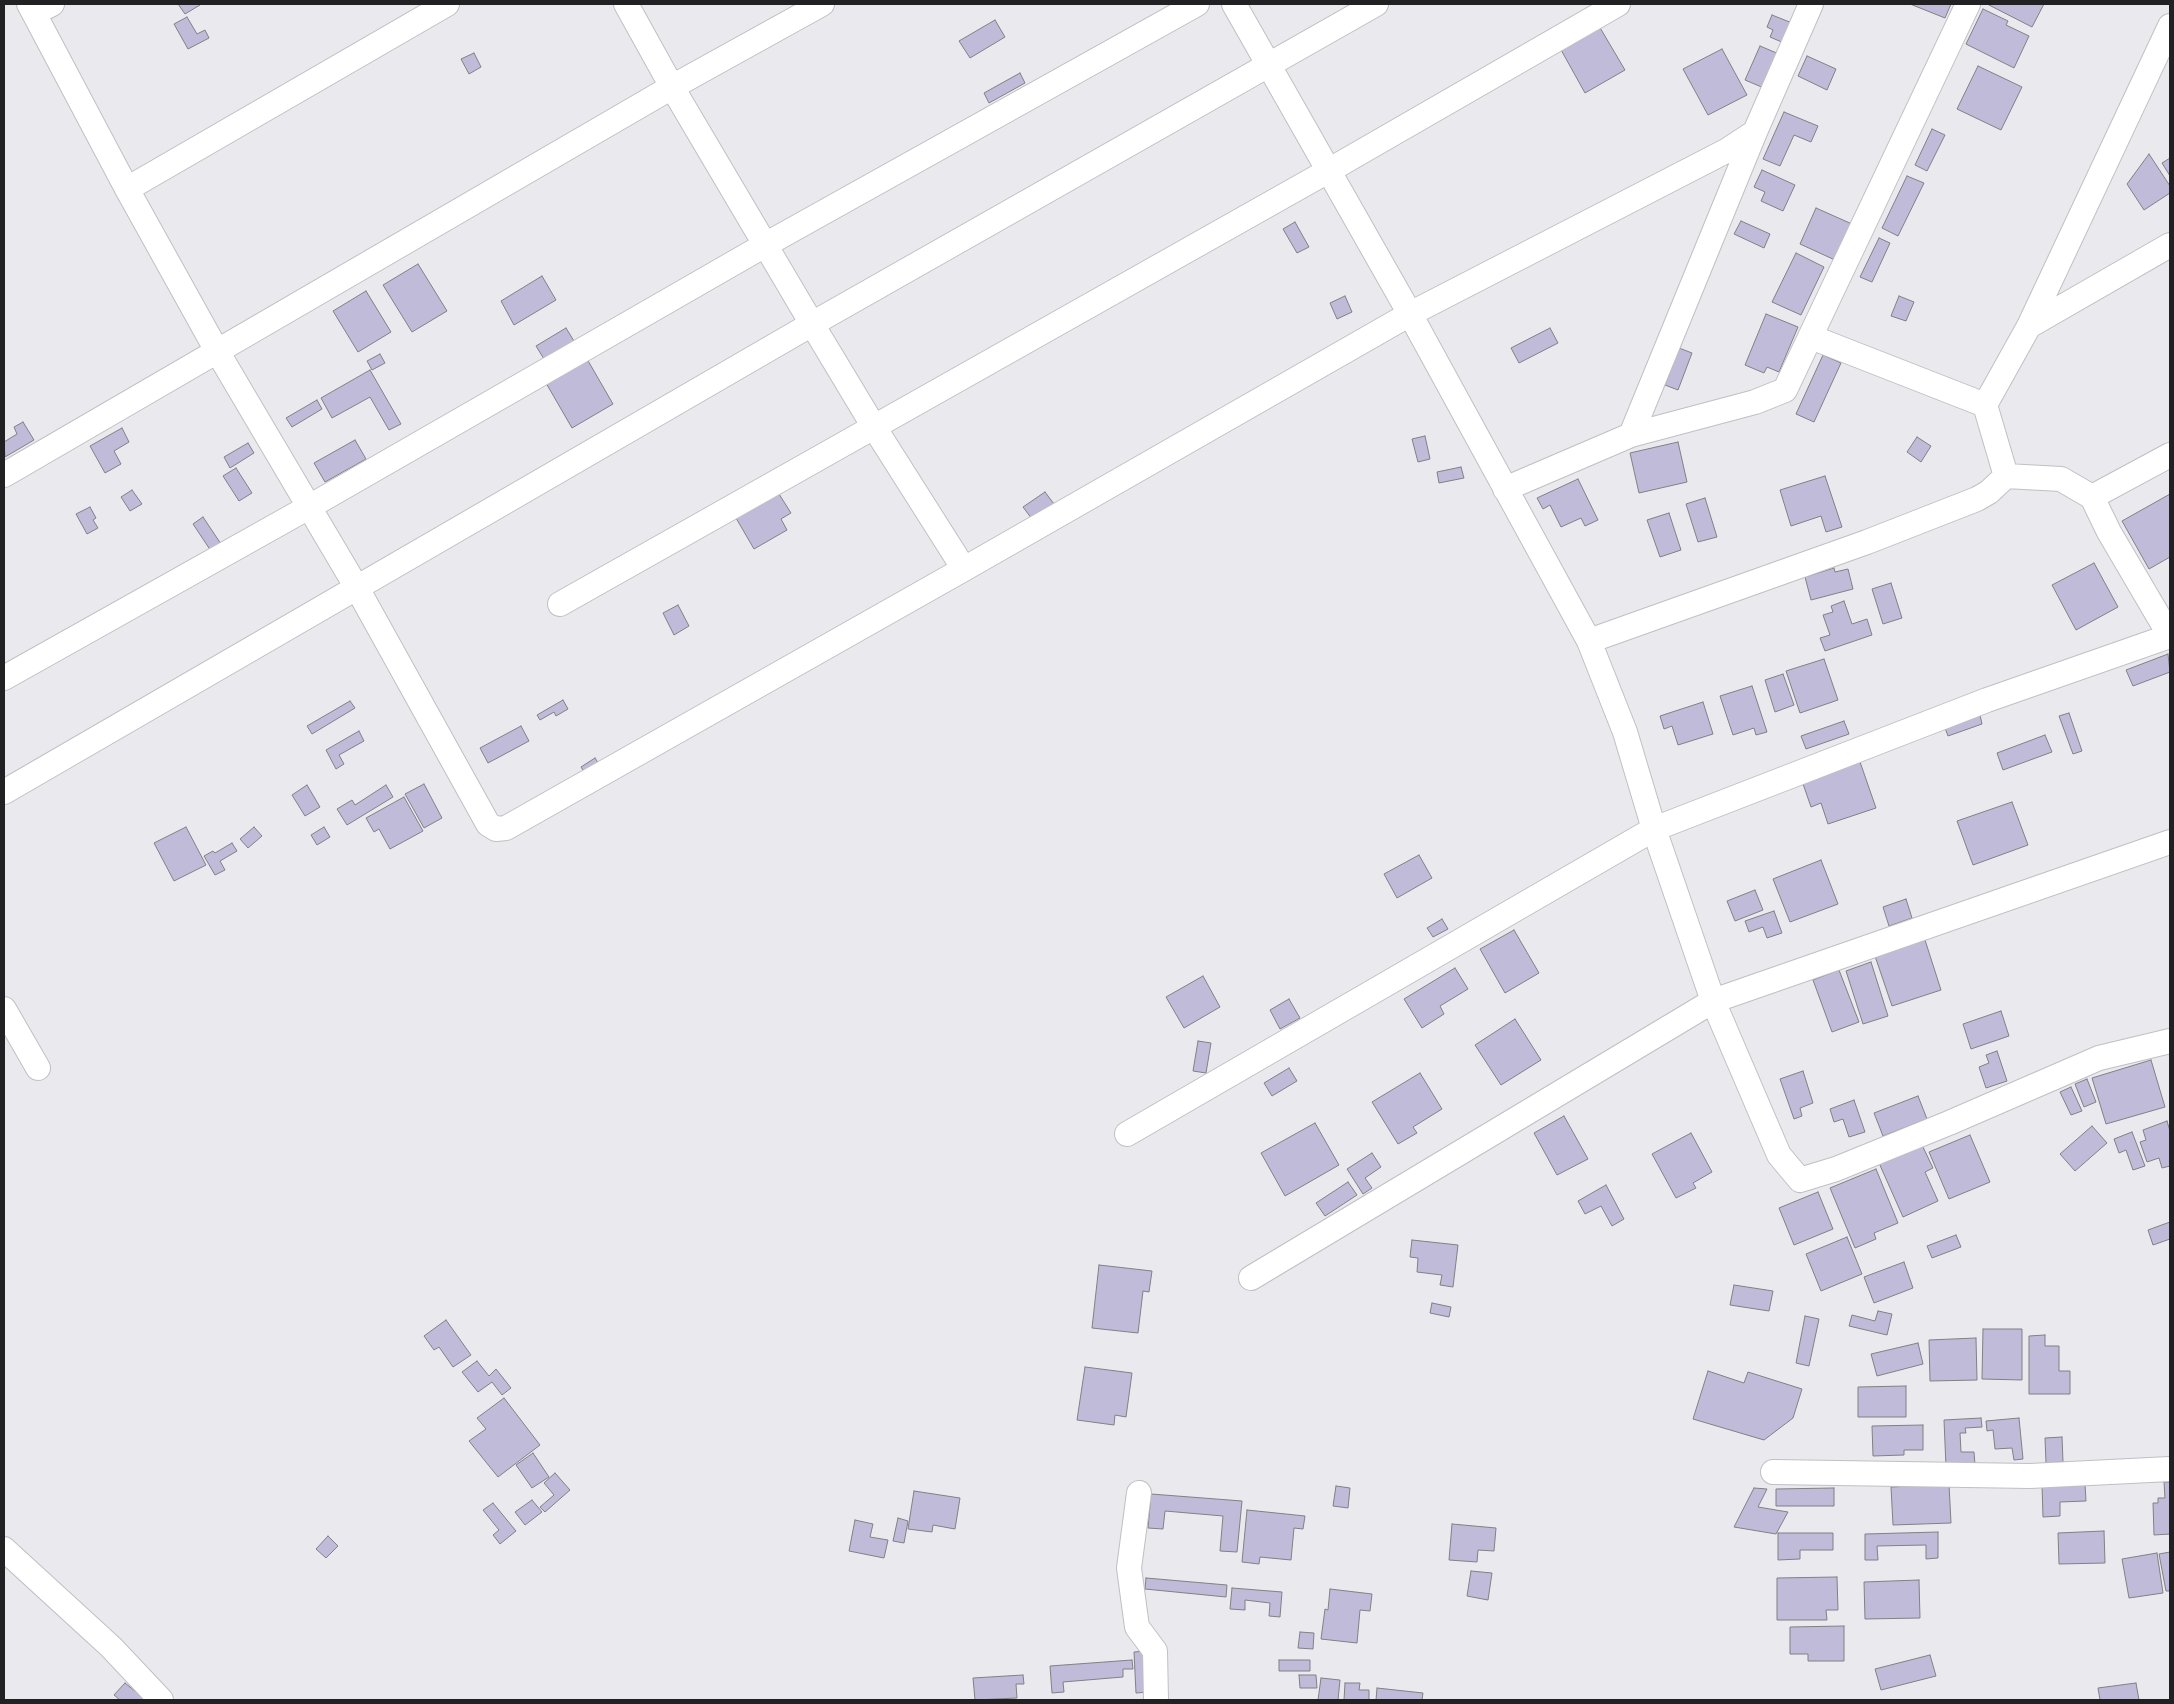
<!DOCTYPE html>
<style>
body{margin:0}
#map{position:relative;width:2174px;height:1704px;overflow:hidden;background:#eae9ee;font-family:"PT Sans",sans-serif}
canvas{display:block}
.frame{position:absolute;inset:0;border:5px solid #212123;pointer-events:none}
</style>
<div id="map">
<canvas width="2174" height="1704"></canvas>
<div class="frame"></div>
</div>
<script>
const g = document.querySelector('canvas').getContext('2d');
g.lineJoin = 'round';
function paint(path, color) { g.fillStyle = color; g.fill(path, 'evenodd'); }
const poly = rows => new Path2D(rows.map(r => 'M' + r).join(''));
function stroke(path, color, width, dash) { g.strokeStyle = color; g.lineWidth = width; g.lineCap = dash ? 'butt' : 'round'; g.setLineDash(dash || []); g.stroke(path); }
const building = poly([
 [178,4,199,4,200,5,185,14,178,4],
 [1910,4,1951,4,1945,18,1910,4],
 [1987,4,2044,4,2032,27,1987,4],
 [1983,9,2008,21,2006,25,2029,36,2014,68,1966,44,1983,9],
 [1772,15,1792,23,1784,43,1770,37,1773,30,1767,27,1772,15],
 [187,17,197,34,205,30,209,38,188,49,174,24,187,17],
 [995,20,1005,37,970,58,959,41,995,20],
 [1599,26,1625,70,1585,93,1560,48,1599,26],
 [1760,46,1779,54,1764,88,1745,80,1760,46],
 [1722,49,1747,95,1708,115,1683,69,1722,49],
 [474,53,481,67,469,74,461,59,474,53],
 [1807,56,1836,69,1827,90,1798,76,1807,56],
 [1978,66,2022,87,2001,130,1957,109,1978,66],
 [1020,73,1025,83,989,103,984,93,1020,73],
 [1784,112,1818,126,1811,142,1794,135,1780,166,1763,159,1784,112],
 [1932,129,1945,135,1927,171,1915,165,1932,129],
 [2149,154,2170,186,2170,193,2144,210,2127,184,2149,154],
 [2170,158,2170,176,2162,163,2170,158],
 [1762,170,1795,185,1783,211,1761,201,1765,192,1754,187,1762,170],
 [1907,176,1924,183,1898,236,1882,228,1907,176],
 [1816,208,1852,224,1835,260,1800,244,1816,208],
 [1741,221,1770,234,1764,248,1734,234,1741,221],
 [1295,222,1309,247,1297,253,1283,229,1295,222],
 [1879,238,1890,243,1872,282,1860,277,1879,238],
 [1796,253,1824,267,1801,315,1772,302,1796,253],
 [418,264,447,311,412,332,383,285,418,264],
 [542,276,556,300,514,325,501,301,542,276],
 [366,291,391,332,358,352,333,311,366,291],
 [1345,296,1352,312,1337,319,1330,303,1345,296],
 [1899,296,1914,302,1906,321,1891,316,1899,296],
 [1766,314,1798,327,1779,372,1767,367,1764,373,1745,365,1766,314],
 [566,328,574,341,544,359,536,346,566,328],
 [1550,328,1558,343,1519,363,1511,348,1550,328],
 [1679,348,1692,353,1678,390,1665,385,1679,348],
 [380,354,385,363,372,370,367,361,380,354],
 [1823,355,1841,363,1814,422,1796,414,1823,355],
 [587,359,613,404,572,428,546,383,587,359],
 [370,370,401,424,389,430,370,397,332,418,321,398,370,370],
 [317,400,322,409,292,427,286,418,317,400],
 [23,422,34,440,5,457,4,442,17,434,14,427,23,422],
 [122,428,129,442,114,451,121,464,105,473,90,446,122,428],
 [1425,436,1430,459,1418,462,1412,439,1425,436],
 [1917,437,1931,446,1921,462,1907,452,1917,437],
 [355,440,366,459,325,482,314,463,355,440],
 [1678,442,1687,482,1639,493,1630,453,1678,442],
 [248,443,254,453,230,468,224,457,248,443],
 [1461,467,1464,478,1439,483,1437,472,1461,467],
 [236,468,252,493,239,501,223,476,236,468],
 [1825,476,1842,527,1826,532,1821,516,1791,526,1780,490,1825,476],
 [1578,479,1598,520,1585,526,1581,518,1561,527,1550,505,1543,509,1537,498,1578,479],
 [132,490,142,504,130,511,121,497,132,490],
 [1045,492,1054,504,1032,519,1023,507,1045,492],
 [779,494,791,513,781,519,787,530,754,549,736,518,779,494],
 [2170,494,2170,557,2149,569,2122,521,2170,494],
 [1705,498,1717,537,1698,542,1686,504,1705,498],
 [90,507,96,518,93,520,98,528,87,534,76,514,90,507],
 [1669,513,1681,550,1660,557,1647,520,1669,513],
 [203,517,223,547,213,554,193,524,203,517],
 [2094,563,2118,607,2076,630,2052,585,2094,563],
 [1834,568,1835,572,1848,569,1853,589,1811,600,1805,577,1834,568],
 [1891,583,1902,618,1883,624,1872,589,1891,583],
 [1844,601,1852,624,1867,619,1872,635,1825,651,1820,638,1830,635,1823,615,1833,612,1831,606,1844,601],
 [678,605,689,626,674,635,663,613,678,605],
 [2168,654,2170,672,2133,686,2126,670,2168,654],
 [1824,659,1838,700,1800,713,1786,671,1824,659],
 [1783,674,1794,705,1775,712,1765,680,1783,674],
 [1752,686,1767,732,1756,735,1754,728,1733,735,1720,696,1752,686],
 [563,700,568,709,556,716,554,712,540,720,537,715,563,700],
 [350,701,355,708,312,734,307,726,350,701],
 [1703,702,1713,734,1678,745,1672,726,1664,729,1660,716,1703,702],
 [2069,713,2082,751,2073,754,2059,716,2069,713],
 [1980,715,1982,724,1948,736,1945,728,1980,715],
 [1844,721,1849,734,1806,749,1801,736,1844,721],
 [521,726,529,741,488,763,480,748,521,726],
 [359,731,364,741,339,755,344,764,336,769,326,750,359,731],
 [2045,735,2052,752,2003,770,1997,753,2045,735],
 [595,758,601,767,586,775,581,767,595,758],
 [1859,759,1876,808,1828,824,1821,803,1811,807,1801,778,1859,759],
 [424,784,442,818,424,828,405,794,424,784],
 [307,785,320,807,305,816,292,795,307,785],
 [386,785,393,797,347,825,337,809,352,800,355,805,386,785],
 [404,797,423,831,390,849,379,829,374,832,366,818,404,797],
 [2012,802,2028,845,1973,865,1957,821,2012,802],
 [186,827,206,865,174,881,154,843,186,827],
 [254,827,262,836,248,848,240,839,254,827],
 [324,827,330,837,317,845,311,835,324,827],
 [232,843,237,851,220,861,225,870,215,875,204,856,213,851,215,853,232,843],
 [1419,855,1432,878,1397,898,1384,874,1419,855],
 [1821,860,1838,904,1790,922,1773,879,1821,860],
 [1755,890,1763,910,1735,921,1727,901,1755,890],
 [1906,899,1912,918,1889,926,1883,907,1906,899],
 [1774,911,1782,933,1767,938,1763,927,1749,932,1745,921,1774,911],
 [1442,919,1448,929,1433,937,1427,928,1442,919],
 [1514,930,1539,973,1505,993,1480,949,1514,930],
 [1925,940,1941,990,1892,1006,1875,956,1925,940],
 [1871,962,1888,1016,1863,1024,1846,971,1871,962],
 [1455,968,1468,989,1440,1006,1444,1014,1422,1028,1404,999,1455,968],
 [1839,970,1859,1022,1832,1032,1813,980,1839,970],
 [1203,976,1220,1007,1184,1028,1166,997,1203,976],
 [1289,999,1300,1018,1280,1029,1270,1010,1289,999],
 [2001,1011,2009,1036,1971,1049,1963,1024,2001,1011],
 [1515,1019,1541,1060,1501,1085,1475,1045,1515,1019],
 [1198,1041,1211,1043,1206,1073,1193,1071,1198,1041],
 [1997,1051,2007,1081,1986,1088,1979,1067,1989,1063,1986,1055,1997,1051],
 [2151,1060,2165,1107,2106,1124,2092,1078,2151,1060],
 [1289,1068,1297,1081,1272,1096,1264,1083,1289,1068],
 [1803,1071,1813,1103,1800,1108,1802,1116,1794,1119,1780,1079,1803,1071],
 [1420,1073,1442,1109,1413,1127,1417,1133,1398,1144,1372,1102,1420,1073],
 [2087,1079,2096,1102,2084,1107,2075,1084,2087,1079],
 [2071,1087,2082,1111,2071,1115,2060,1092,2071,1087],
 [1918,1096,1927,1119,1883,1136,1874,1113,1918,1096],
 [1854,1100,1865,1132,1849,1137,1843,1119,1834,1122,1830,1109,1854,1100],
 [1564,1116,1588,1159,1557,1175,1534,1133,1564,1116],
 [2167,1121,2170,1131,2170,1166,2162,1168,2159,1158,2147,1162,2140,1142,2146,1140,2143,1130,2167,1121],
 [1315,1123,1339,1165,1285,1196,1261,1153,1315,1123],
 [2092,1126,2107,1143,2075,1171,2060,1154,2092,1126],
 [2132,1132,2145,1166,2133,1170,2126,1150,2119,1153,2114,1139,2132,1132],
 [1691,1133,1712,1172,1693,1183,1696,1188,1676,1198,1652,1154,1691,1133],
 [1970,1135,1990,1182,1949,1199,1929,1152,1970,1135],
 [1922,1145,1933,1168,1925,1172,1938,1201,1903,1217,1879,1163,1922,1145],
 [1372,1153,1381,1167,1365,1178,1372,1188,1363,1194,1347,1169,1372,1153],
 [1876,1169,1898,1223,1874,1233,1876,1239,1855,1248,1830,1188,1876,1169],
 [1348,1182,1357,1195,1325,1216,1316,1203,1348,1182],
 [1606,1185,1624,1219,1612,1226,1601,1206,1585,1214,1578,1201,1606,1185],
 [1818,1192,1833,1229,1794,1245,1779,1208,1818,1192],
 [2170,1222,2170,1239,2153,1245,2148,1230,2170,1222],
 [1956,1235,1961,1247,1932,1258,1927,1246,1956,1235],
 [1847,1237,1862,1274,1821,1291,1806,1254,1847,1237],
 [1412,1240,1458,1245,1453,1287,1440,1285,1442,1275,1417,1272,1418,1258,1410,1257,1412,1240],
 [1904,1262,1913,1288,1874,1303,1864,1277,1904,1262],
 [1099,1265,1152,1271,1149,1292,1143,1291,1138,1333,1092,1328,1099,1265],
 [1734,1285,1773,1291,1769,1311,1730,1305,1734,1285],
 [1432,1303,1451,1307,1449,1317,1430,1313,1432,1303],
 [1878,1311,1892,1314,1887,1335,1849,1326,1852,1315,1875,1321,1878,1311],
 [1805,1316,1819,1319,1809,1366,1796,1363,1805,1316],
 [446,1320,471,1355,453,1367,439,1347,434,1350,424,1336,446,1320],
 [1983,1329,2022,1329,2022,1380,1982,1379,1983,1329],
 [2045,1335,2045,1346,2059,1346,2059,1371,2070,1371,2070,1394,2029,1394,2029,1336,2045,1335],
 [1976,1338,1977,1380,1930,1381,1929,1340,1976,1338],
 [1918,1343,1923,1364,1877,1376,1871,1354,1918,1343],
 [477,1361,489,1376,496,1369,511,1388,502,1395,492,1382,478,1392,462,1372,477,1361],
 [1085,1367,1132,1373,1126,1417,1115,1415,1114,1425,1077,1420,1085,1367],
 [1708,1371,1744,1383,1748,1372,1802,1389,1793,1418,1764,1440,1693,1419,1708,1371],
 [1906,1386,1906,1417,1858,1417,1858,1387,1906,1386],
 [504,1398,540,1445,498,1477,469,1441,486,1429,477,1418,504,1398],
 [1981,1418,1982,1427,1965,1428,1966,1433,1960,1433,1961,1452,1974,1452,1975,1465,1946,1467,1944,1420,1981,1418],
 [2019,1418,2023,1459,2014,1460,2012,1448,1995,1449,1993,1430,1987,1431,1986,1421,2019,1418],
 [1923,1425,1923,1450,1904,1450,1904,1455,1873,1456,1872,1426,1923,1425],
 [2062,1437,2063,1462,2046,1463,2045,1438,2062,1437],
 [533,1453,549,1477,532,1488,516,1465,533,1453],
 [555,1473,570,1490,545,1512,540,1507,554,1495,544,1483,555,1473],
 [2164,1482,2170,1482,2170,1534,2154,1535,2153,1503,2158,1503,2158,1498,2165,1498,2164,1482],
 [1949,1484,1951,1523,1893,1525,1891,1487,1949,1484],
 [2085,1484,2086,1501,2060,1502,2060,1516,2043,1517,2042,1485,2085,1484],
 [1336,1486,1350,1488,1348,1508,1333,1506,1336,1486],
 [1754,1488,1767,1489,1758,1507,1788,1512,1776,1534,1734,1527,1754,1488],
 [1834,1488,1834,1506,1776,1506,1776,1489,1834,1488],
 [914,1491,960,1498,955,1529,933,1525,932,1532,908,1529,914,1491],
 [1151,1494,1242,1501,1237,1552,1220,1551,1223,1516,1165,1511,1163,1529,1148,1528,1151,1494],
 [532,1500,542,1512,525,1525,515,1512,532,1500],
 [493,1503,516,1531,500,1544,493,1535,499,1530,483,1510,493,1503],
 [1247,1510,1305,1516,1303,1529,1294,1528,1291,1560,1260,1557,1259,1564,1242,1562,1247,1510],
 [898,1518,908,1521,904,1543,893,1541,898,1518],
 [855,1520,873,1524,870,1537,888,1540,884,1558,849,1551,855,1520],
 [1452,1524,1496,1528,1494,1551,1478,1550,1477,1562,1449,1560,1452,1524],
 [2104,1531,2105,1563,2059,1564,2058,1533,2104,1531],
 [1938,1532,1938,1558,1926,1559,1926,1545,1877,1546,1878,1560,1865,1560,1865,1534,1938,1532],
 [1778,1533,1833,1533,1833,1550,1800,1550,1800,1559,1778,1560,1778,1533],
 [328,1536,338,1546,326,1558,316,1549,328,1536],
 [2170,1552,2170,1591,2166,1591,2159,1554,2170,1552],
 [2157,1553,2163,1593,2129,1598,2122,1559,2157,1553],
 [1471,1571,1492,1573,1488,1600,1467,1596,1471,1571],
 [1837,1577,1838,1610,1826,1610,1827,1620,1777,1620,1777,1578,1837,1577],
 [1146,1578,1227,1585,1226,1597,1145,1589,1146,1578],
 [1919,1580,1920,1618,1865,1619,1864,1582,1919,1580],
 [1232,1588,1282,1592,1280,1617,1269,1616,1270,1603,1245,1600,1245,1610,1230,1609,1232,1588],
 [1330,1589,1372,1594,1370,1611,1360,1610,1357,1643,1321,1639,1325,1609,1328,1610,1330,1589],
 [1844,1626,1844,1661,1808,1661,1808,1654,1790,1654,1790,1627,1844,1626],
 [1300,1632,1314,1633,1313,1649,1298,1648,1300,1632],
 [1147,1651,1149,1692,1136,1693,1134,1652,1147,1651],
 [1930,1655,1936,1676,1881,1690,1875,1669,1930,1655],
 [1132,1660,1133,1669,1123,1669,1123,1677,1063,1682,1064,1692,1052,1693,1050,1666,1132,1660],
 [1279,1660,1310,1660,1310,1671,1279,1671,1279,1660],
 [1023,1675,1024,1684,1016,1684,1017,1698,975,1700,973,1678,1023,1675],
 [1299,1675,1316,1675,1317,1688,1300,1688,1299,1675],
 [1321,1678,1340,1680,1338,1700,1318,1700,1321,1678],
 [125,1683,146,1700,120,1700,114,1695,125,1683],
 [1345,1683,1360,1683,1359,1690,1369,1690,1369,1700,1344,1700,1345,1683],
 [2136,1683,2139,1700,2100,1700,2098,1688,2136,1683],
 [1377,1688,1423,1693,1422,1700,1376,1700,1377,1688]
]);
paint(building, '#c0bbd8');
stroke(building, '#808085', 1);
const minor = poly([
 [29,4,127,189,217,351,357,588,488,824,496,829,506,828,964,569,1410,314,1726,151,1755,132],
 [626,4,672,87,812,324,874,427,964,569],
 [1234,4,1410,314,1589,641,1625,732,1654,829,1713,1001,1779,1155,1800,1180,1836,1169,1949,1123,2099,1058,2170,1041],
 [34,13,52,4],
 [127,189,447,4],
 [2029,326,2170,245],
 [1811,337,1985,405,2006,476],
 [1985,405,2029,326,2170,26],
 [1631,435,1755,132,1811,4],
 [4,475,672,87,822,4],
 [1505,489,1631,435,1755,402,1785,390,1968,4],
 [2092,497,2170,455],
 [560,604,1328,171,1618,4],
 [1589,641,1867,542,1977,499,1989,492,2006,476,2061,479,2092,497,2109,532,2170,636],
 [4,678,309,507,765,245,1197,4],
 [4,792,812,324,1376,4],
 [4,1009,38,1068],
 [1127,1134,1654,829,1987,700,2170,636],
 [1251,1278,1713,1001,2170,842],
 [1773,1472,2030,1476,2170,1469],
 [1139,1493,1129,1568,1137,1627,1155,1651,1156,1700],
 [4,1549,111,1647,161,1700]
]);
stroke(minor, '#c0bfc4', 26);
stroke(minor, '#fff', 24);
</script>
